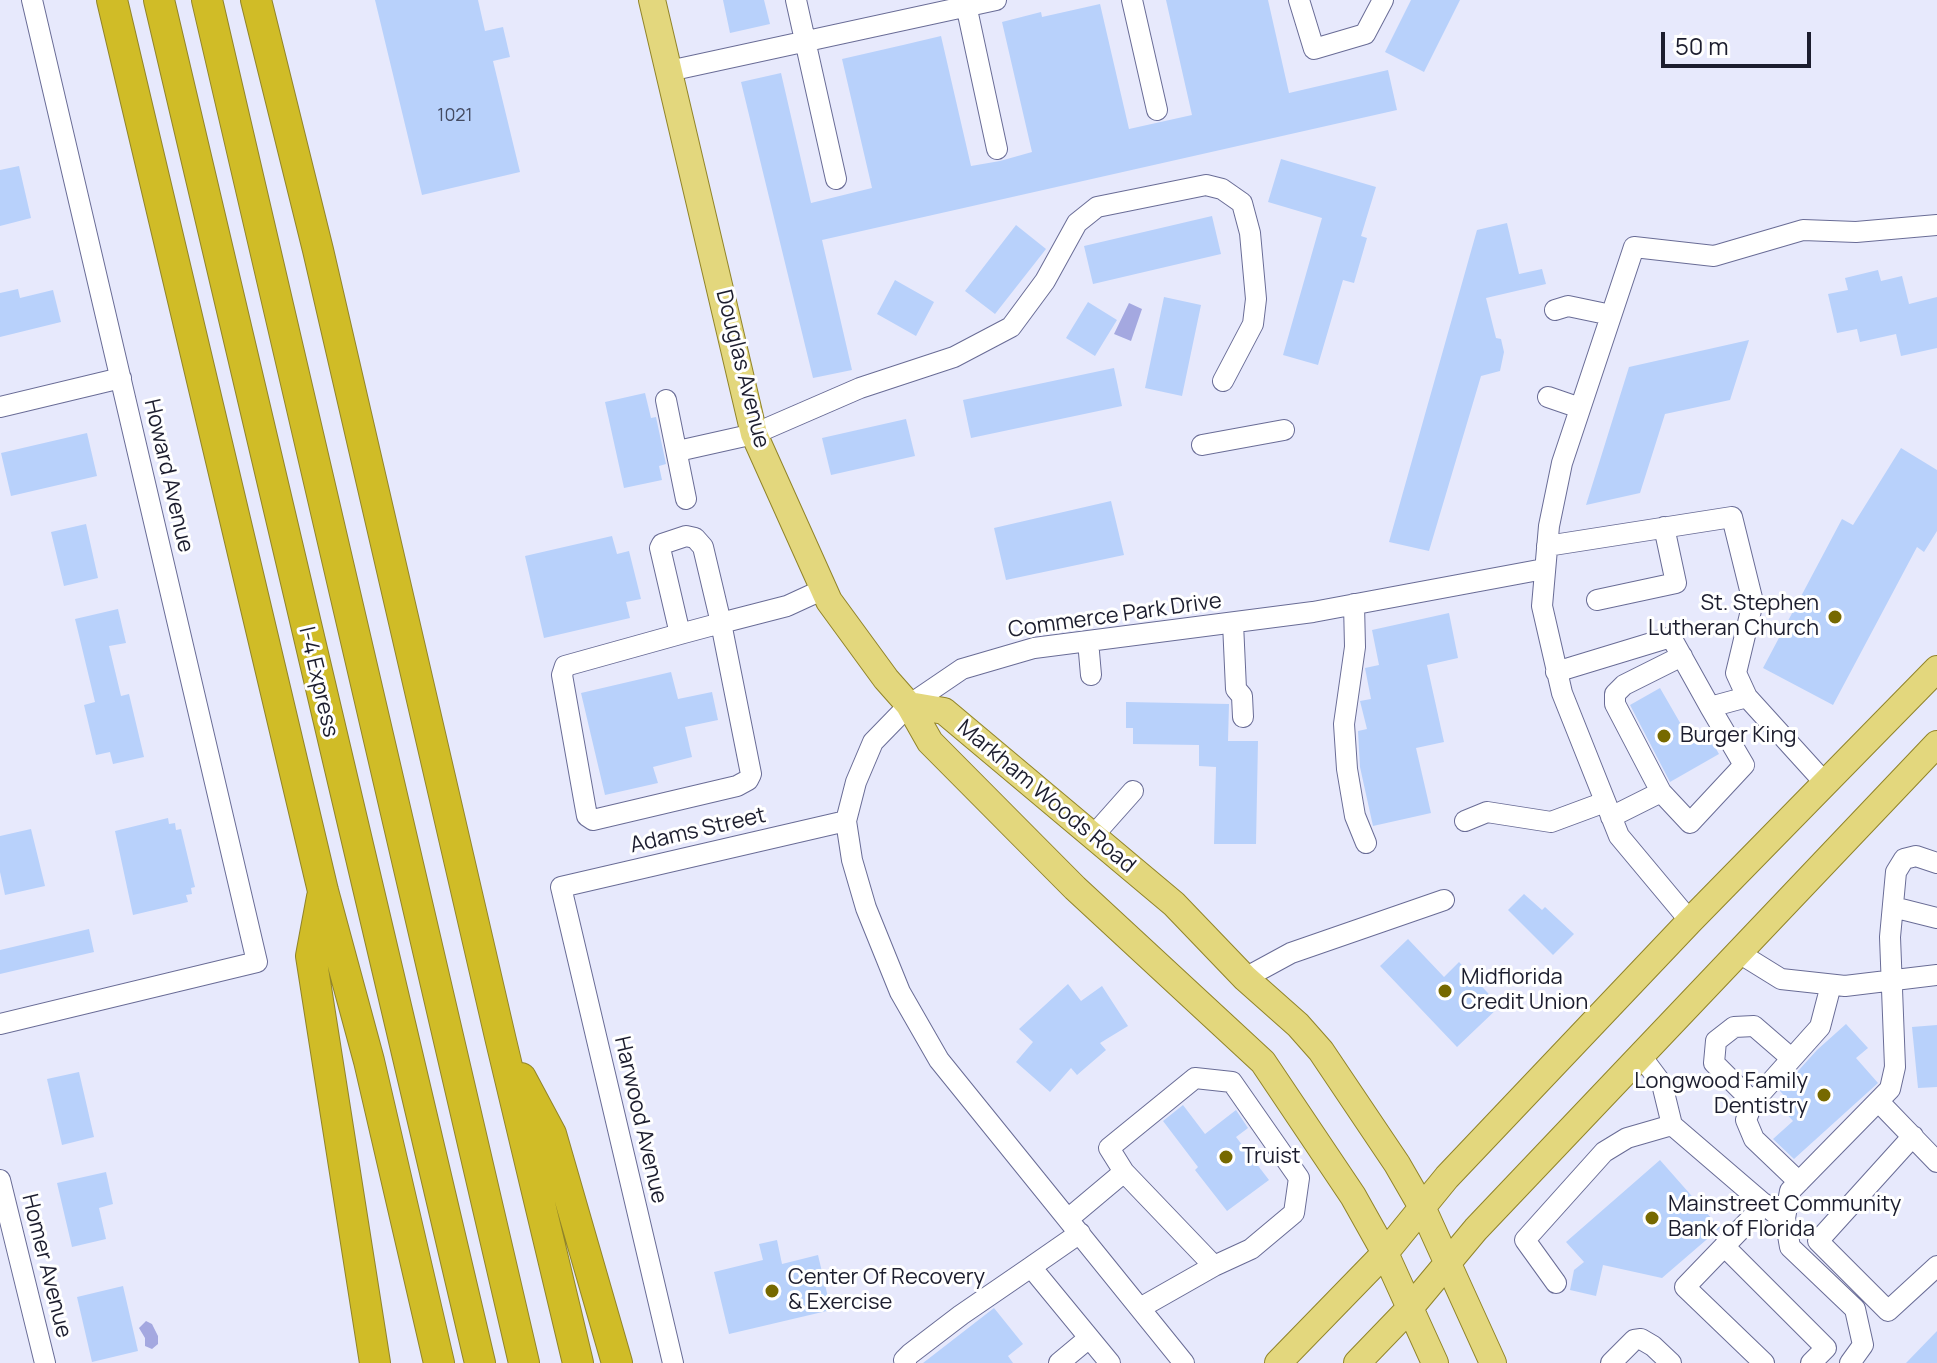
<!DOCTYPE html>
<style>
body{margin:0}
#map{position:relative;width:1937px;height:1363px;overflow:hidden;background:#e7e9fc;font-family:Manrope,sans-serif}
canvas{display:block}
.scale{position:absolute;left:1661px;top:32px;width:150px;height:36px;box-sizing:border-box;border:4px solid #1c1d2e;border-top:0;padding-left:10px;font-size:24px;line-height:28px;white-space:nowrap;color:#1c1d2e;-webkit-text-stroke:6px #fff;paint-order:stroke}
</style>
<div id="map">
<canvas width="1937" height="1363"></canvas>
<div class="scale">50 m</div>
</div>
<script>
const g = document.querySelector('canvas').getContext('2d');
g.lineJoin = 'round';
function paint(path, color) { g.fillStyle = color; g.fill(path, 'evenodd'); }
const poly = rows => new Path2D(rows.map(r => 'M' + r).join(''));
function stroke(path, color, width, dash) { g.strokeStyle = color; g.lineWidth = width; g.lineCap = dash ? 'butt' : 'round'; g.setLineDash(dash || []); g.stroke(path); }
function label(font, color, halo, rows, align = 'center') {
  g.font = font + ' Manrope,sans-serif'; g.lineWidth = 6; g.setLineDash([]); g.textBaseline = 'middle'; g.strokeStyle = halo; g.fillStyle = color; for (const [text, x, y, turn = 0] of rows) {
    g.save(); g.translate(x, y); g.rotate((+turn || 0) * Math.PI / 180); g.textAlign = isNaN(turn) ? turn : align; if (halo) g.strokeText(text, 0, 0); g.fillText(text, 0, 0); g.restore();
  }
}
paint(poly([
 [1129,303,1142,309,1131,341,1114,334],
 [146,1321,152,1324,158,1336,158,1344,152,1349,145,1346,145,1338,139,1328]
]), '#a4a8e0');
paint(poly([
 [375,0,478,0,485,31,503,27,510,57,493,61,520,172,422,195],
 [723,0,764,0,770,24,730,33],
 [1166,0,1268,0,1289,93,1388,70,1397,110,822,240,852,370,813,378,741,82,781,73,811,203,872,188,842,59,903,45,941,36,971,166,1000,161,1032,152,1002,22,1041,12,1042,17,1100,4,1129,129,1192,115],
 [1411,0,1460,0,1424,72,1385,52],
 [1281,159,1376,187,1361,236,1367,238,1354,283,1343,280,1318,365,1283,355,1322,218,1268,202],
 [19,166,31,218,0,226,0,170],
 [1212,216,1221,254,1093,284,1084,246],
 [1507,223,1519,274,1542,269,1546,284,1486,298,1496,338,1501,339,1504,352,1500,371,1481,376,1429,551,1389,542,1477,230],
 [1016,225,1046,249,995,314,965,291],
 [1878,270,1881,281,1902,276,1909,304,1937,297,1937,348,1901,356,1896,334,1860,342,1857,329,1837,333,1828,294,1848,290,1845,278],
 [895,280,934,302,916,336,877,314],
 [18,289,20,298,53,290,61,322,0,337,0,293],
 [1164,297,1201,305,1182,396,1145,388],
 [1088,302,1117,320,1095,356,1066,338],
 [1749,340,1730,400,1665,414,1640,493,1586,505,1629,367],
 [1114,368,1122,406,971,438,963,400],
 [645,393,651,418,656,417,666,464,659,466,662,480,624,488,605,402],
 [906,419,915,456,831,475,822,438],
 [87,433,97,476,11,496,1,453],
 [1901,448,1937,470,1937,531,1924,552,1917,547,1833,705,1763,668,1842,519,1853,525],
 [1111,501,1124,555,1006,580,994,528],
 [86,524,98,578,64,586,51,532],
 [612,536,617,554,629,551,641,599,626,602,630,618,544,638,525,556],
 [118,609,126,643,109,646,121,696,129,694,144,757,113,764,110,752,96,755,84,705,95,702,75,619],
 [1449,613,1458,658,1427,665,1444,742,1416,748,1431,813,1373,826,1360,767,1358,731,1367,729,1360,701,1371,699,1365,668,1379,665,1372,630],
 [671,672,678,699,712,692,718,720,685,727,692,757,653,767,658,783,605,795,581,693],
 [1660,688,1690,740,1706,731,1719,754,1670,782,1630,705],
 [1126,702,1229,704,1228,741,1258,741,1256,844,1214,844,1216,767,1199,766,1199,745,1133,744,1133,728,1126,728],
 [168,818,169,824,175,823,176,830,181,829,195,887,191,888,192,894,186,895,188,902,133,915,115,831],
 [31,829,45,886,5,895,0,872,0,836],
 [1524,894,1542,910,1545,907,1574,934,1553,955,1508,910],
 [89,929,94,952,0,974,0,950],
 [1408,939,1444,977,1459,962,1500,1006,1457,1047,1380,966],
 [1068,984,1081,1001,1102,986,1128,1026,1100,1043,1106,1050,1077,1075,1071,1068,1050,1092,1016,1062,1033,1042,1019,1029],
 [1846,1024,1868,1048,1856,1058,1878,1083,1794,1159,1773,1139,1793,1121,1782,1109,1790,1102,1780,1091,1817,1050],
 [1937,1025,1937,1087,1918,1088,1912,1027],
 [79,1072,94,1137,62,1145,47,1079],
 [1183,1105,1205,1134,1236,1110,1248,1128,1236,1137,1269,1180,1227,1211,1195,1170,1198,1167,1163,1121],
 [1660,1160,1720,1228,1662,1278,1603,1265,1596,1296,1570,1290,1574,1270,1584,1262,1566,1242],
 [106,1172,113,1204,99,1208,106,1239,72,1247,57,1183],
 [777,1240,782,1264,818,1255,831,1310,729,1334,714,1272,763,1260,759,1244],
 [123,1286,138,1351,92,1362,77,1297],
 [994,1308,1023,1344,1008,1356,1013,1363,923,1363],
 [1937,1331,1937,1363,1906,1363]
]), '#b8d1fb');
const minor = poly([
 [796,0,836,179],
 [965,0,997,149],
 [1132,0,1157,110],
 [1299,0,1314,49,1365,34,1383,0],
 [669,71,996,0],
 [1555,310,1568,306,1611,315],
 [1548,397,1580,408],
 [666,400,686,499],
 [0,407,121,378],
 [1202,445,1284,430],
 [678,451,754,434,860,388,954,357,1011,327,1045,281,1077,223,1097,207,1206,185,1222,189,1242,203,1250,233,1256,299,1253,324,1223,381],
 [1547,546,1732,517,1753,602,1736,673,1747,697,1825,783],
 [1597,600,1676,583,1664,527],
 [1354,604,1355,647,1344,724,1347,769,1355,816,1366,843],
 [1233,623,1236,689,1242,696,1243,717],
 [680,634,565,666,562,675,585,805,587,816,593,820,737,786,748,780,751,774,721,623,680,634,660,548,662,544,686,536,695,538,703,547,721,623,787,606,824,589],
 [1088,641,1091,675],
 [1682,656,1624,685,1615,694,1615,704,1661,792,1690,823,1744,765,1710,707,1747,697],
 [1556,672,1671,637,1710,707],
 [1611,817,1661,792],
 [1465,821,1487,812,1551,822,1605,802],
 [1093,836,1133,791],
 [1893,907,1937,918],
 [1690,921,1619,836,1562,693,1542,606,1549,526,1562,463,1634,247,1714,256,1803,230,1856,232,1937,225],
 [1739,953,1781,979,1845,986,1937,975],
 [1245,978,1291,953,1444,900],
 [0,1024,257,962,32,0],
 [1641,1056,1662,1084,1672,1125],
 [1753,1102,1714,1063,1716,1041,1734,1027,1754,1026,1791,1058],
 [1879,1102,1937,1162],
 [1913,1136,1818,1241,1888,1311,1937,1266],
 [0,1180,45,1363],
 [1799,1182,1754,1139,1746,1120,1753,1102,1820,1027,1831,985],
 [1068,1219,1124,1172],
 [1080,1233,1031,1267,1110,1363],
 [1724,1246,1826,1348,1811,1363],
 [1556,1283,1525,1240,1604,1152,1627,1138,1672,1125,1785,1222],
 [1140,1308,1214,1266,1251,1249,1294,1213,1299,1178,1232,1082,1195,1078,1109,1148,1124,1172,1214,1266],
 [673,1363,561,887,846,821],
 [906,1363,904,1360,910,1354,961,1315,1031,1267],
 [1059,1363,1089,1338],
 [1184,1363,939,1060,900,992,866,908,852,860,846,821,856,782,873,742,909,705,962,669,1034,648,1313,612,1544,569],
 [1611,1363,1634,1340,1641,1339,1653,1346,1671,1363],
 [1764,1363,1685,1287,1765,1204],
 [1850,1363,1863,1345,1855,1309,1790,1247,1785,1218,1790,1191,1890,1089,1895,1067,1890,937,1896,872,1904,859,1916,856,1937,863]
]);
const major = poly([
 [652,0,754,434,829,601,886,679,909,705,930,742,1075,888,1263,1062,1353,1196,1385,1253,1435,1363],
 [909,705,944,711,1174,904,1245,978,1298,1025,1321,1051,1397,1164,1423,1209,1493,1363],
 [1278,1363,1385,1253,1447,1177,1690,921,1937,669],
 [1357,1363,1410,1308,1476,1229,1937,744]
]);
const highway = poly([
 [112,0,323,891,369,1061,439,1363],
 [159,0,480,1363],
 [207,0,524,1363],
 [256,0,318,250,501,1041,578,1363],
 [322,897,311,956,375,1363],
 [521,1078,551,1134,617,1363]
]);
stroke(minor, '#696c96', 22);
stroke(major, '#918429', 28);
stroke(highway, '#918429', 32);
stroke(minor, '#fff', 20);
stroke(major, '#e3d77d', 26);
stroke(highway, '#d0bc27', 30);
for (const [x, y, r, color] of [
 [1835,617,8,"#766900"],
 [1664,736,8,"#766900"],
 [1445,991,8,"#766900"],
 [1824,1095,8,"#766900"],
 [1226,1157,8,"#766900"],
 [1652,1218,8,"#766900"],
 [772,1291,8,"#766900"]
]) { const dot = new Path2D(); dot.arc(x, y, r, 0, 2 * Math.PI); g.fillStyle = color; g.fill(dot); stroke(dot, '#fff', 3); }
label('18px', '#434a61', null, [
 ["1021",455,116]
]);
label('22px', '#1c1d2e', '#fff', [
 ["Douglas Avenue",742,369,76],
 ["Howard Avenue",168,476,77],
 ["Commerce Park Drive",1115,616,-8],
 ["I-4 Express",318,682,77],
 ["Markham Woods Road",1046,797,40],
 ["Adams Street",698,831,-13],
 ["Harwood Avenue",640,1120,77],
 ["Homer Avenue",46,1266,76]
]);
label('22px', '#1c1d2e', '#fff', [
 ["St. Stephen",1819,604,"right"],
 ["Lutheran Church",1819,629,"right"],
 ["Burger King",1680,736],
 ["Midflorida",1461,978],
 ["Credit Union",1461,1003],
 ["Longwood Family",1808,1082,"right"],
 ["Dentistry",1808,1107,"right"],
 ["Truist",1242,1157],
 ["Mainstreet Community",1668,1205],
 ["Bank of Florida",1668,1230],
 ["Center Of Recovery",788,1278],
 ["& Exercise",788,1303]
], 'left');
</script>
